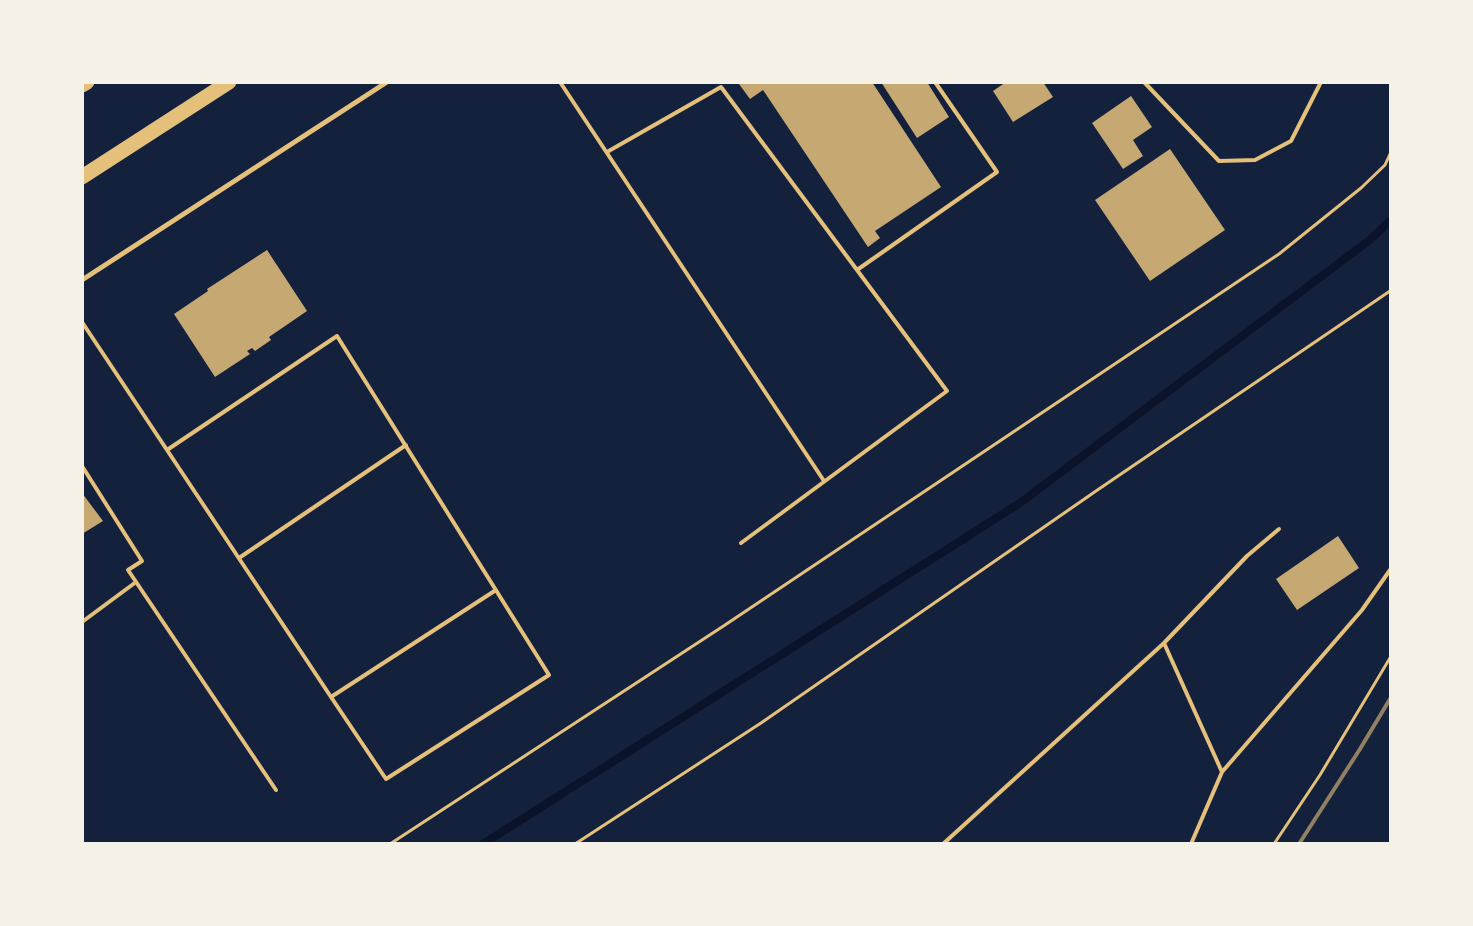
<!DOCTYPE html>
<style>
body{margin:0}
#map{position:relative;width:1473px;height:926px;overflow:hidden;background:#14213d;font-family:"PT Sans",sans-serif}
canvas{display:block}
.frame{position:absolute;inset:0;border:84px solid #f6f1e7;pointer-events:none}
</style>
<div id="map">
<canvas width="1473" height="926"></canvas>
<div class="frame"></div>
</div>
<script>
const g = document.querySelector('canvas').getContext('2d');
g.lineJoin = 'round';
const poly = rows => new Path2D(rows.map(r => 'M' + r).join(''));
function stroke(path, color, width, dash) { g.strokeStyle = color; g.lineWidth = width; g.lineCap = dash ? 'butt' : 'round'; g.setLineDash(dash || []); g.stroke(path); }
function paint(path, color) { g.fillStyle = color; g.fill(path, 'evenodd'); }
stroke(poly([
 [483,844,1020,503,1371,239,1390,221]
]), '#0b132b', 8);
paint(poly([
 [741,82,872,82,941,187,875,231,880,238,868,247,763,90,750,99,739,84],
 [881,82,927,82,949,117,917,138],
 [1006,82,1043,82,1053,97,1013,122,993,91],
 [1131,96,1152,127,1133,140,1143,156,1123,169,1092,123],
 [1170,149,1225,230,1150,281,1095,200],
 [267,250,307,311,269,337,271,340,255,351,252,348,247,351,250,354,215,377,174,314,208,291,207,289],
 [82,493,103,521,82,534],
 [1338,536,1359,568,1297,610,1276,579]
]), '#c6a872');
stroke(poly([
 [390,844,725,625,1279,254,1361,188,1385,165,1390,154],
 [575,844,761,723,1096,491,1390,291],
 [1274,844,1320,775,1390,658]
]), '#e5c07b', 3);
stroke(poly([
 [560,82,824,481],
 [1144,82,1219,161,1255,160,1291,141,1321,82],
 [607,152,721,87,857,270],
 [82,322,167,450,331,697,386,779,549,675,337,336,167,450],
 [82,466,142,561,128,570,276,790],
 [741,543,947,391,857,270,997,172,935,82],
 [239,558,406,445],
 [82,622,136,582],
 [1164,643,1222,772],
 [331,697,496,590],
 [943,844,1164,643,1247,556,1279,529],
 [1191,844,1222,772,1362,610,1390,570]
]), '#e5c07b', 4);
stroke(poly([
 [82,280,387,82]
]), '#e5c07b', 5);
stroke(poly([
 [82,85,87,82],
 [82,177,229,82]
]), '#e5c07b', 15);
stroke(poly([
 [1299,844,1360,749,1390,699]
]), '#918062', 4);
</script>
